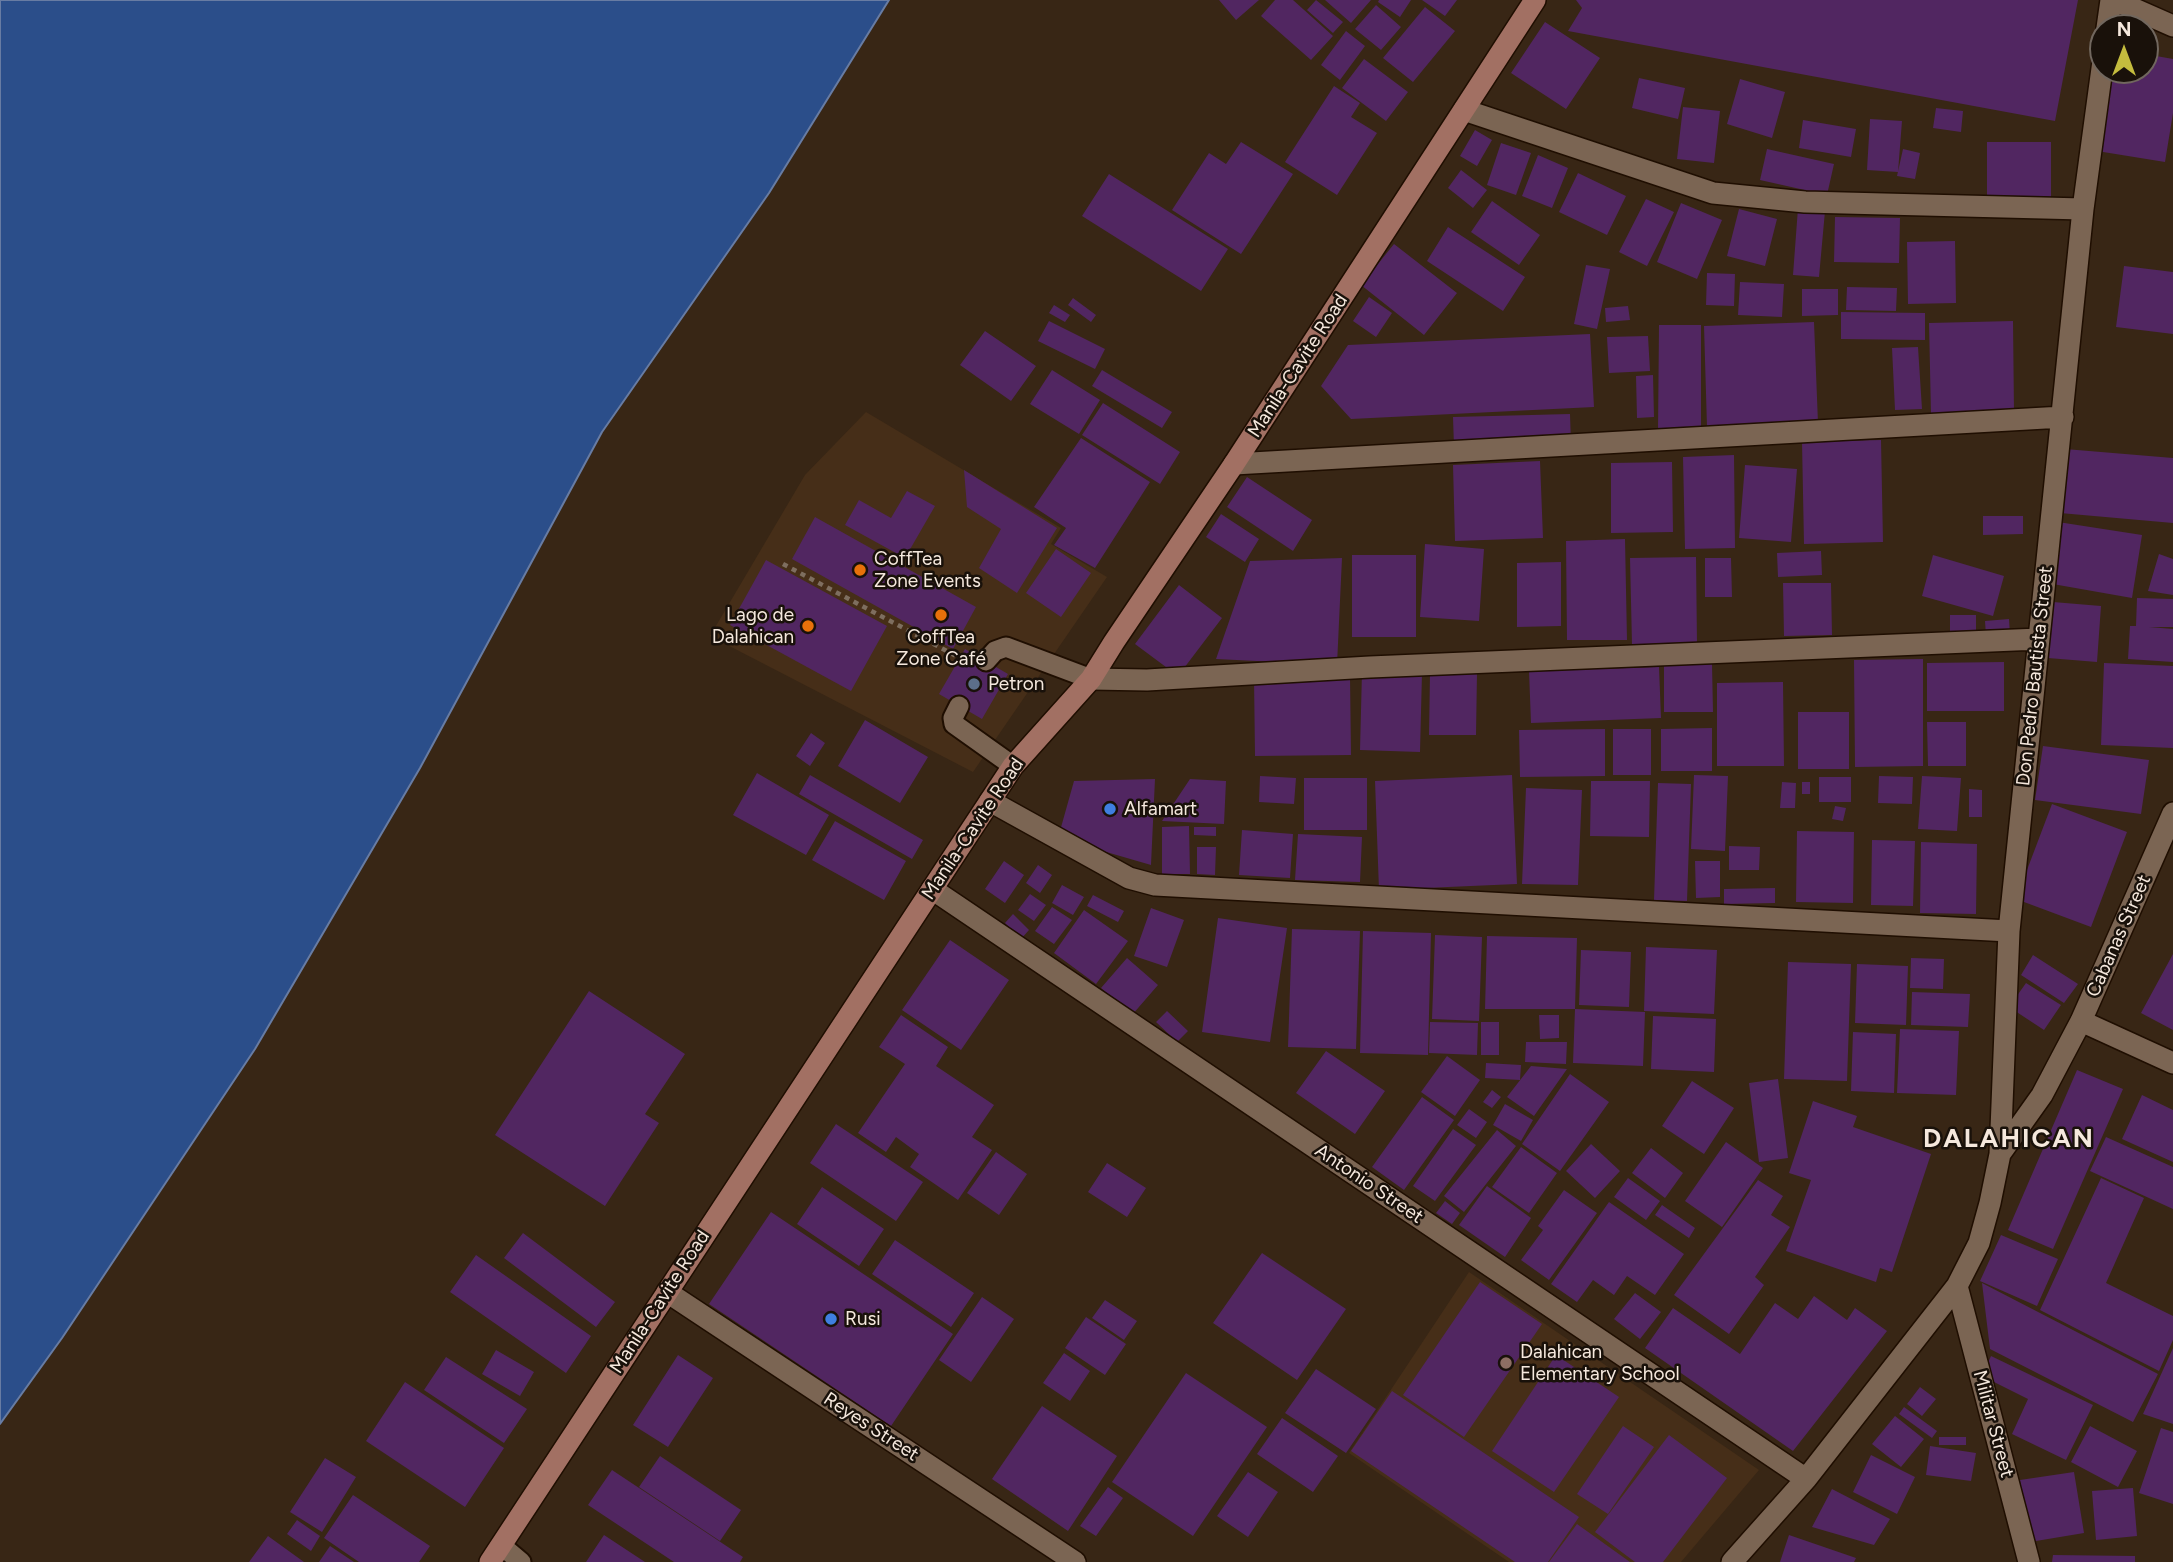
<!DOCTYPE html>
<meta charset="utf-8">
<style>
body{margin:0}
#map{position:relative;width:2173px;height:1562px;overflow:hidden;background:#382615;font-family:Figtree,sans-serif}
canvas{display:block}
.north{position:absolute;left:2089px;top:14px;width:70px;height:70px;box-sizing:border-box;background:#19110a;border:2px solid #71675e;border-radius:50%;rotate:0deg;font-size:19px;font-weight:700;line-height:28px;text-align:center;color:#f5e8dd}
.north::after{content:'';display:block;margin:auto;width:24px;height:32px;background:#c4bc3e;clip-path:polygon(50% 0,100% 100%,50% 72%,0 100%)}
</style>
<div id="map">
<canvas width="2173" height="1562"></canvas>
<div class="north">N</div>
</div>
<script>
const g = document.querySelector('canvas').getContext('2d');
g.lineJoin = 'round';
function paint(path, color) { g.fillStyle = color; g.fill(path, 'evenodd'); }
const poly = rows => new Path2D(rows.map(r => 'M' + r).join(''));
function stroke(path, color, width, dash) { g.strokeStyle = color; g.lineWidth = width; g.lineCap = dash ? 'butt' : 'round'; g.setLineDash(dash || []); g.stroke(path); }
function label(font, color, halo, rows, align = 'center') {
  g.font = font + ' Figtree,sans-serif'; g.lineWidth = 5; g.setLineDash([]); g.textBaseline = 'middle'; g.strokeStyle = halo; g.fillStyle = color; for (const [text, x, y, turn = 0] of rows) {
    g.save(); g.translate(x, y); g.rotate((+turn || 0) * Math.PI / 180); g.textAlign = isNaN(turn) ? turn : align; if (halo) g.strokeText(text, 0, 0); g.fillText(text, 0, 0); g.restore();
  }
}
paint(poly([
 [866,412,1061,528,1051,544,1107,577,973,772,710,636,805,475],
 [1469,1272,1759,1470,1681,1562,1509,1562,1349,1453]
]), '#462e18');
const water = poly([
 [0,0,889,0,769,193,602,432,420,768,255,1049,62,1338,0,1424,0,0]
]);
paint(water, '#2b4e8a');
stroke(water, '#687ca3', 2);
paint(poly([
 [1219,0,1259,0,1236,20],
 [1275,0,1293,0,1333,36,1311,60,1261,16],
 [1316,0,1343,22,1333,33,1307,10],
 [1325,0,1371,0,1351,23],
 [1379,0,1411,0,1400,17,1378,2],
 [1422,0,1457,0,1445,16],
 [1576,0,2078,0,2055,121,1568,31,1582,8],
 [1376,5,1401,27,1381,50,1355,29],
 [1425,7,1455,31,1413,82,1383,58],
 [1545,22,1600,58,1566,109,1511,73],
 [1346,31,1365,46,1340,80,1321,65],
 [2145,54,2173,59,2173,113,2165,162,2097,151,2111,70,2145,70],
 [1364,59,1408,92,1386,121,1342,88],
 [1639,78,1685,88,1678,119,1632,108],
 [1740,79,1785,92,1772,138,1727,124],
 [1334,86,1360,103,1351,117,1377,133,1337,195,1285,162],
 [1683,107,1720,111,1714,163,1677,159],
 [1936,108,1963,111,1961,132,1933,128],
 [1870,119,1902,121,1898,172,1867,170],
 [1803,120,1856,129,1851,157,1799,148],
 [1475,130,1492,140,1477,166,1460,156],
 [1241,142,1293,174,1241,254,1172,210,1209,153,1226,164],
 [1987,142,2051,142,2051,205,1987,205],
 [1501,143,1531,153,1516,195,1487,185],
 [1767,149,1834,164,1827,195,1760,180],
 [1903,149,1920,153,1915,179,1897,176],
 [1538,155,1568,168,1552,208,1522,196],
 [1461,170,1487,190,1473,208,1448,188],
 [1578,173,1626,196,1607,235,1559,212],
 [1109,174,1228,249,1201,291,1082,216],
 [1646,199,1674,212,1647,266,1619,252],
 [1492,201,1540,235,1519,265,1471,232],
 [1681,203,1722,220,1697,279,1657,262],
 [1798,208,1825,211,1819,277,1793,275],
 [1739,209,1777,219,1765,266,1727,256],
 [1835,217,1900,218,1899,263,1834,262],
 [1448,227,1525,277,1503,311,1427,261],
 [1955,241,1956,303,1908,304,1907,242],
 [1394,244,1457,293,1424,335,1361,285],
 [1586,265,1610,269,1597,329,1574,324],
 [2124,266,2173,272,2173,334,2116,327],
 [1707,273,1735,274,1734,306,1706,305],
 [1740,282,1784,284,1782,317,1738,315],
 [1847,287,1897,288,1896,311,1846,310],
 [1802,289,1838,289,1838,315,1802,316],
 [1369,297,1392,313,1376,337,1353,321],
 [1073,298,1096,315,1091,322,1068,305],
 [1054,305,1070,315,1065,322,1049,313],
 [1628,306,1630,320,1606,322,1605,308],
 [1841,312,1925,313,1925,340,1841,339],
 [1049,321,1105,349,1095,369,1038,341],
 [2013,321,2014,412,1931,414,1929,323],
 [1814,322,1818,423,1707,427,1704,326],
 [1659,325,1701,325,1701,430,1658,430],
 [985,331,1036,366,1011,401,960,365],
 [1590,334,1594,407,1351,419,1321,386,1348,345],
 [1648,336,1650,371,1609,373,1607,337],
 [1918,347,1922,409,1895,410,1892,348],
 [1052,370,1100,400,1079,434,1030,404],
 [1102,370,1172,412,1162,428,1092,386],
 [1653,375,1654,417,1637,418,1636,376],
 [1103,403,1180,452,1160,484,1082,435],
 [1570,414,1571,444,1454,447,1453,417],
 [1081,438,1150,482,1095,568,1054,545,1066,528,1034,507],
 [1881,440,1883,542,1804,544,1802,442],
 [2065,449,2173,458,2173,523,2060,513],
 [1734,455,1735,548,1685,549,1683,457],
 [1540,461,1543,538,1455,541,1453,465],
 [1672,462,1673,532,1611,533,1611,463],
 [1745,465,1797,469,1791,542,1739,538],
 [964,470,1057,528,1017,593,979,568,1001,529,967,507],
 [1247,477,1312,520,1293,551,1227,507],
 [907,491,935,506,905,558,845,525,859,500,891,518],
 [1221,514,1259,539,1245,562,1206,537],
 [1983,516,2023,516,2023,534,1983,535],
 [815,517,976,607,953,649,792,559],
 [2058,522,2142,535,2132,598,2047,583],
 [1625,539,1627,640,1567,640,1566,541],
 [1425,544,1484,549,1479,621,1420,617],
 [1056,549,1091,573,1061,617,1026,593],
 [1821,551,1822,575,1778,577,1777,553],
 [2159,554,2173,559,2173,595,2148,591],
 [1352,555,1416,555,1416,637,1352,637],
 [1933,555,2004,576,1993,616,1922,596],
 [1696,557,1697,644,1632,645,1630,558],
 [1342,558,1337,665,1216,659,1250,561],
 [1705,558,1731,558,1732,597,1705,597],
 [766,560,887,626,851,691,730,625],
 [1561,562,1561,626,1517,627,1517,563],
 [1783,583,1831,583,1832,635,1784,636],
 [1179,585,1222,618,1178,676,1135,644],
 [2137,598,2173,599,2173,627,2149,627,2173,629,2173,662,2128,659,2130,626,2136,626],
 [2053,602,2101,606,2097,662,2048,658],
 [1950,615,1976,615,1976,639,1950,639],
 [2009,619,2010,635,1986,636,1985,621],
 [965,649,1008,674,982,719,939,694],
 [1923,659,1923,766,1855,767,1854,660],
 [2004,662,2004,711,1927,711,1927,663],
 [2104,663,2173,666,2173,748,2101,745],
 [1712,664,1713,712,1664,712,1664,665],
 [1659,667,1661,718,1531,723,1529,671],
 [1362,671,1422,673,1420,752,1360,750],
 [1430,673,1477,673,1476,735,1429,735],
 [1350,676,1351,755,1255,756,1254,678],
 [1783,682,1784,766,1717,766,1717,683],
 [1798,712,1849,712,1849,769,1798,769],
 [865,720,928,757,900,803,838,766],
 [1927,722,1966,722,1966,766,1928,766],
 [1712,728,1712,771,1661,771,1661,729],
 [1605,729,1605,776,1520,777,1519,730],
 [1613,729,1651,729,1651,775,1613,775],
 [811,733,825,743,810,766,796,756],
 [2043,746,2149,760,2141,814,2035,800],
 [757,773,829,815,806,855,733,815],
 [810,775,923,840,912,859,799,794],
 [1512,775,1517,884,1379,890,1375,781],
 [1694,775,1728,776,1725,851,1691,849],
 [1260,776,1296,778,1294,804,1259,802],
 [1879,776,1913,777,1912,804,1878,803],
 [1922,776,1961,778,1957,831,1918,829],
 [1819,777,1851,777,1851,802,1819,802],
 [1304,778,1367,778,1367,830,1304,830],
 [1155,779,1151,865,1058,838,1074,781],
 [1190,779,1226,781,1224,824,1162,821],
 [1591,781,1650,781,1649,837,1590,836],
 [1782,782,1796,783,1795,808,1780,808],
 [1802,782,1810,782,1810,794,1802,794],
 [1658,783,1691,784,1687,901,1654,900],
 [1526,788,1582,790,1578,885,1522,884],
 [1969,789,1982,790,1982,817,1969,817],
 [2052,804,2127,832,2091,927,2016,899],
 [1835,806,1846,808,1843,821,1832,819],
 [835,821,906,861,884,900,812,860],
 [1189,826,1190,874,1162,874,1162,827],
 [1194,827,1216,827,1216,836,1194,835],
 [1242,830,1293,834,1290,878,1239,875],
 [1797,831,1854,832,1853,903,1796,902],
 [1298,834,1362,837,1360,882,1295,880],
 [1872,840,1915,841,1913,906,1871,905],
 [1921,842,1977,844,1976,914,1920,913],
 [1729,846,1760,847,1759,870,1729,870],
 [1197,847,1216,847,1215,875,1197,874],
 [1004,861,1024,875,1005,903,985,889],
 [1695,861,1720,861,1720,897,1696,898],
 [1038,865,1052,875,1040,893,1026,883],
 [1062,885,1084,897,1073,915,1052,903],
 [1775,888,1775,903,1724,904,1724,889],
 [1030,894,1046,905,1034,921,1018,910],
 [1093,895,1124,911,1118,922,1087,906],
 [1052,907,1072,920,1054,944,1035,931],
 [1151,908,1184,920,1167,967,1134,956],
 [1084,910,1128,941,1096,984,1054,953],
 [1013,914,1029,930,1021,939,1005,923],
 [1218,918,1287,928,1270,1042,1202,1032],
 [1292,929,1360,931,1356,1049,1288,1047],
 [1363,931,1431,933,1428,1055,1360,1053],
 [1435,935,1482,937,1479,1021,1432,1019],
 [1487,936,1577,938,1575,1009,1485,1009],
 [950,940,1009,980,961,1050,902,1010],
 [1646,947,1717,950,1714,1014,1644,1011],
 [1581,950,1631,952,1629,1007,1579,1005],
 [2173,954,2173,1030,2141,1013],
 [2033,955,2078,984,2064,1003,2021,975],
 [1127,958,1158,985,1132,1015,1101,988],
 [1911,958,1944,959,1943,989,1910,988],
 [1788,962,1851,964,1847,1081,1784,1079],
 [1857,964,1908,966,1906,1025,1855,1023],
 [2026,983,2061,1005,2044,1030,2009,1007],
 [589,991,685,1054,645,1114,659,1123,605,1206,495,1135],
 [1912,992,1970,994,1968,1027,1911,1025],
 [1575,1009,1645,1012,1643,1066,1573,1063],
 [1167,1011,1188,1031,1177,1042,1156,1022],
 [901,1015,948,1047,936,1066,994,1105,972,1137,992,1150,958,1200,910,1167,919,1154,896,1137,886,1152,858,1133,905,1064,879,1047],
 [1539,1015,1559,1015,1559,1038,1540,1039],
 [1653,1016,1716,1019,1714,1072,1651,1069],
 [1430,1022,1478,1023,1477,1055,1429,1053],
 [1481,1022,1499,1022,1499,1055,1481,1055],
 [1900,1029,1959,1031,1956,1095,1897,1093],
 [1853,1032,1896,1034,1894,1093,1851,1091],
 [1526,1042,1567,1042,1566,1064,1525,1062],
 [1326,1051,1385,1091,1355,1134,1296,1093],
 [1447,1056,1480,1080,1455,1116,1421,1092],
 [1486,1063,1521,1065,1520,1080,1485,1078],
 [1531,1066,1567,1069,1534,1116,1507,1097],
 [2077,1070,2123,1089,2053,1249,2008,1230],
 [1570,1074,1609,1102,1560,1171,1522,1144],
 [1778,1079,1788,1158,1759,1162,1749,1083],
 [1692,1081,1734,1108,1704,1154,1662,1126],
 [1492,1090,1501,1097,1492,1108,1483,1102],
 [2142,1095,2173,1110,2173,1162,2122,1139],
 [1422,1097,1454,1120,1404,1190,1372,1167],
 [1813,1101,1857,1116,1853,1127,1931,1154,1892,1272,1880,1268,1876,1282,1786,1251,1811,1180,1789,1173],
 [1505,1104,1533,1120,1521,1141,1493,1125],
 [1469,1109,1487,1122,1476,1138,1457,1125],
 [836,1124,923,1182,896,1221,810,1163],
 [1453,1129,1476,1145,1435,1201,1413,1186],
 [1497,1130,1516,1146,1464,1212,1444,1196],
 [2106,1137,2173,1167,2173,1209,2090,1171],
 [1726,1142,1763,1168,1722,1227,1685,1201],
 [1591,1144,1620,1171,1595,1198,1566,1171],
 [1521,1147,1557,1173,1529,1213,1492,1187],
 [1651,1148,1683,1173,1665,1198,1632,1173],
 [996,1152,1027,1174,999,1215,967,1193],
 [1107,1163,1146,1188,1127,1217,1088,1192],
 [1628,1178,1660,1201,1646,1220,1614,1197],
 [2101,1178,2144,1198,2106,1283,2173,1316,2173,1340,2159,1371,2040,1310],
 [1758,1180,1783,1196,1771,1215,1790,1227,1755,1277,1764,1285,1729,1334,1674,1295],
 [1487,1186,1531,1218,1505,1257,1459,1225],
 [822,1187,884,1229,859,1266,797,1224],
 [1564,1190,1597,1213,1549,1280,1521,1260,1543,1230,1538,1226],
 [1445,1201,1460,1213,1452,1224,1436,1213],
 [1609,1202,1684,1254,1655,1295,1627,1276,1614,1295,1593,1280,1577,1302,1551,1284],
 [1662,1205,1695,1228,1689,1238,1655,1215],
 [771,1212,953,1334,891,1426,709,1304],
 [523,1233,615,1302,596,1327,504,1258],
 [2001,1235,2058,1259,2037,1306,1980,1281],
 [895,1240,974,1293,951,1327,872,1274],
 [1262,1253,1346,1309,1297,1380,1213,1323],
 [476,1255,591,1336,566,1373,450,1292],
 [1480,1282,1542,1324,1464,1437,1403,1395],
 [1982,1283,2158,1374,2133,1422,1990,1349],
 [1635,1293,1661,1312,1640,1339,1614,1319],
 [1814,1296,1847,1320,1855,1308,1887,1331,1793,1451,1645,1348,1673,1308,1740,1354,1775,1303,1798,1319],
 [982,1297,1014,1319,971,1382,939,1360],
 [1105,1300,1137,1321,1124,1340,1092,1318],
 [1086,1317,1126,1344,1105,1375,1065,1348],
 [2173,1348,2173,1424,2143,1414],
 [496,1350,534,1372,520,1396,482,1374],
 [1064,1353,1090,1371,1070,1401,1043,1383],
 [678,1355,713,1378,668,1447,633,1425],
 [1556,1355,1619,1397,1554,1492,1492,1451],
 [1991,1356,2093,1405,2066,1460,2012,1434,2028,1399,1982,1376],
 [446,1357,527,1409,504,1443,424,1390],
 [1316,1369,1376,1409,1346,1453,1285,1413],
 [1186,1373,1267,1427,1193,1536,1112,1482],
 [405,1382,504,1448,465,1507,366,1441],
 [1920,1387,1936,1399,1922,1416,1907,1404],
 [1392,1391,1579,1517,1548,1562,1515,1562,1351,1451],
 [1042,1406,1117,1456,1068,1531,992,1479],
 [1904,1407,1937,1431,1932,1438,1899,1414],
 [1895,1416,1924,1439,1901,1467,1872,1444],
 [1282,1418,1338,1456,1313,1492,1257,1454],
 [1623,1426,1654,1447,1608,1514,1577,1494],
 [2090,1426,2137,1451,2118,1487,2071,1462],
 [2161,1428,2173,1432,2173,1504,2139,1493],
 [1669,1435,1727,1478,1663,1562,1635,1562,1595,1532],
 [1939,1437,1966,1437,1966,1445,1939,1445],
 [1930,1446,1976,1453,1971,1481,1926,1475],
 [1871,1455,1915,1477,1897,1514,1853,1492],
 [660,1456,741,1510,720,1541,639,1487],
 [325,1458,356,1477,322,1532,290,1512],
 [612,1470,743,1557,740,1562,674,1562,588,1505],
 [1248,1472,1278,1492,1248,1537,1217,1516],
 [2074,1472,2084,1533,2030,1542,2020,1480],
 [1108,1487,1123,1498,1096,1536,1080,1526],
 [2133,1488,2137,1536,2096,1540,2092,1491],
 [1832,1489,1890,1519,1874,1545,1812,1527],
 [353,1495,430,1546,419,1562,359,1562,324,1538],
 [297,1520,320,1536,311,1551,287,1534],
 [1577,1524,1630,1562,1549,1562],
 [604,1535,645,1562,586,1562],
 [1789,1535,1856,1558,1854,1562,1780,1562],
 [268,1536,304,1562,249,1562],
 [330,1546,354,1562,319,1562],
 [2053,1555,2135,1556,2135,1562,2052,1562]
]), '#512661');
const lane = poly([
 [986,661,995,651,1006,647,1091,679],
 [959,706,953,718,954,724,1013,766],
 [502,1546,521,1562]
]);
const street = poly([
 [2114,0,2173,26],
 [2107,28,2111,0],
 [1464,110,1713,193,1805,202,2083,209],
 [1234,464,2063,417],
 [1091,679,1147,680,1370,667,2039,639],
 [990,801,1129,878,1155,885,2009,931],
 [932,889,1806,1479],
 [2081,1021,2173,1063],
 [2000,1154,2042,1095,2081,1021,2173,813],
 [1957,1286,2029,1562],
 [667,1292,1075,1562],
 [1732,1562,1806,1479,1957,1286,1979,1243,1990,1203,2000,1154,2009,931,2083,209,2103,61]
]);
const secondary = poly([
 [490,1562,1013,766,1091,679,1114,642,1234,464,1535,0]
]);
stroke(lane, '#1f0e01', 23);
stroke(street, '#1f0e01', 24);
stroke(secondary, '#1f0e01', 24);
stroke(poly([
 [783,564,958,657]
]), '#7e6e5f', 4.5, [5, 5]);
stroke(lane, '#7b6553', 19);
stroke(street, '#7b6553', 21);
stroke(secondary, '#a27063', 21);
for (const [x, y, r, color] of [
 [860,570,7,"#e8710a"],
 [941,615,7,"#e8710a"],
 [808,626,7,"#e8710a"],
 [974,684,7,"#5c6f8a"],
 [1110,809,7,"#3f7fe0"],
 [831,1319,7,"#3f7fe0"],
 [1506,1363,7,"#8d6e63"]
]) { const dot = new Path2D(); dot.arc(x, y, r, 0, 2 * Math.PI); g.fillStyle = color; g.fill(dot); stroke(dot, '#19110a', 2.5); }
label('19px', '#f5e8dd', '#19110a', [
 ["Manila-Cavite Road",1298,366,-57],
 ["Don Pedro Bautista Street",2035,676,-84],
 ["Manila-Cavite Road",973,829,-56],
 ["Cabanas Street",2119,936,-66],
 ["Antonio Street",1369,1184,34],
 ["Manila-Cavite Road",660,1302,-57],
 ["Militar Street",1993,1424,75],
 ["Reyes Street",871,1427,33]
]);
label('19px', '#f5e8dd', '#19110a', [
 ["CoffTea",874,559],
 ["Zone Events",874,581],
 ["Lago de",794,615,"right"],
 ["Dalahican",794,637,"right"],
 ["CoffTea",941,637,"center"],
 ["Zone Café",941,659,"center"],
 ["Petron",988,684],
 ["Alfamart",1124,809],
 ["Rusi",845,1319],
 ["Dalahican",1520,1352],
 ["Elementary School",1520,1374]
], 'left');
g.letterSpacing = '2px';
label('bold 26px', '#f5e8dd', '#19110a', [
 ["DALAHICAN",2009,1139]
]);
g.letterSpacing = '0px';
</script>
